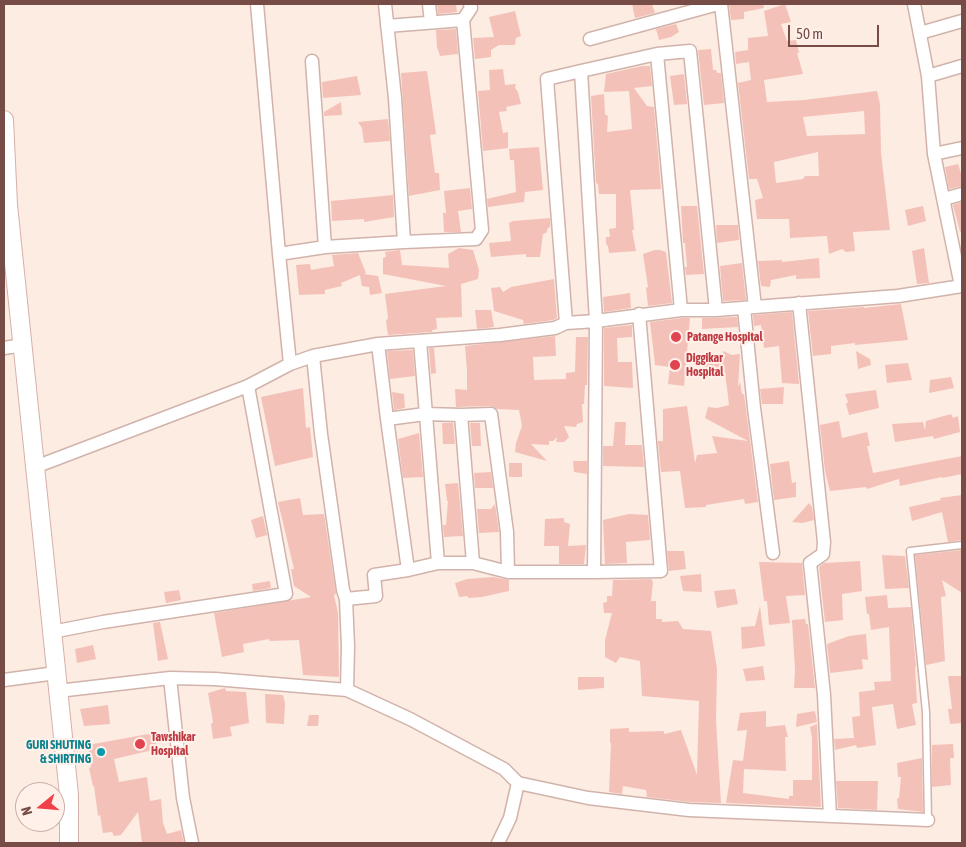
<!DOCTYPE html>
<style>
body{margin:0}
#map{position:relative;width:966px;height:847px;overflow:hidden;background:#fdece2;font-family:"Asap Condensed",sans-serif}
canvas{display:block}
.frame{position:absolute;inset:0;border:5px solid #774c47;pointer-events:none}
.north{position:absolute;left:15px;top:782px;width:50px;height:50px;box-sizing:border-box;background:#fff1ea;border:1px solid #c9afa9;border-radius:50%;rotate:253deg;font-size:14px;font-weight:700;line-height:20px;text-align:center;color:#774c47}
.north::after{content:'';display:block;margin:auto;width:18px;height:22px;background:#ee4148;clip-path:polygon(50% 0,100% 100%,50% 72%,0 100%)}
.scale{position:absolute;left:788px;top:25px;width:91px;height:22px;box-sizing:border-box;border:2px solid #774c47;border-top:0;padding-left:6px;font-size:15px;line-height:18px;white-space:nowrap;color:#774c47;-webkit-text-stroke:4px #fff1ea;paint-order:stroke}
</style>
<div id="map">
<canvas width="966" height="847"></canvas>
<div class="frame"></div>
<div class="north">N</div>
<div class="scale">50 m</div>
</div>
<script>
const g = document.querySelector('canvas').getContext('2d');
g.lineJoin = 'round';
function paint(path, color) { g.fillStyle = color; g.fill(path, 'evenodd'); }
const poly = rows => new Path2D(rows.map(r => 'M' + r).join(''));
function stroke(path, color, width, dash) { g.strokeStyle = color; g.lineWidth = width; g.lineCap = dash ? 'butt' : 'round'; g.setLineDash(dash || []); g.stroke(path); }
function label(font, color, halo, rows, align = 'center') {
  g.font = font + ' "Asap Condensed",sans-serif'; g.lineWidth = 4; g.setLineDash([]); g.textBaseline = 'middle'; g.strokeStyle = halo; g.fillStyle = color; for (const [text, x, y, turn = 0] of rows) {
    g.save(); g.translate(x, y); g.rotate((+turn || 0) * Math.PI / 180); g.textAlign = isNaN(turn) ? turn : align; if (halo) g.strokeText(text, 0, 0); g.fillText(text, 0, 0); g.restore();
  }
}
paint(poly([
 [437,4,456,4,457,12,438,14],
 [632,4,652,4,655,13,635,18],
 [736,4,763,4,764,8,744,12,744,19,731,20,729,5],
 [785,4,791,22,781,24,787,41,796,40,799,53,797,53,803,74,764,80,767,102,804,100,877,91,880,104,881,153,890,230,853,232,855,251,846,252,842,249,829,254,827,236,790,238,789,219,757,219,755,200,763,198,757,179,749,179,738,83,751,80,749,62,736,64,735,52,748,50,748,38,768,36,764,11],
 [864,111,865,134,807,136,803,117],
 [818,152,819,176,805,176,803,179,776,183,774,162],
 [515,11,521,36,516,38,515,45,499,45,491,50,491,57,475,59,473,38,494,37,489,17],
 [676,24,679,32,671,37,659,40,656,29],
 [456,29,458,54,440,56,437,47,436,30],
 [711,49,713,70,716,70,717,73,721,73,724,103,704,105,698,50],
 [642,66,650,66,652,86,634,88,647,106,654,107,661,189,630,190,634,230,632,230,636,251,609,253,608,246,606,244,606,237,610,237,609,229,616,228,616,194,599,194,598,184,596,183,591,96,604,94,605,114,608,116,607,132,632,129,629,91,604,92,606,74],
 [503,69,505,85,516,84,515,88,518,92,521,104,506,107,507,111,499,112,503,133,508,132,508,148,483,151,478,91,490,90,489,70],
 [427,71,436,134,430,135,435,173,439,173,440,190,409,196,401,73],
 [684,74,687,104,674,105,670,76],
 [357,76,361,95,323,98,322,82],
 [341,102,342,115,324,116,324,112],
 [388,119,390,141,364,143,362,128,358,122],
 [539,147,543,190,525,192,524,202,488,207,487,199,516,192,514,160,510,160,509,149],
 [958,164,962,176,962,186,949,189,945,167],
 [470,188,472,209,458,211,461,232,444,232,443,213,446,213,444,191],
 [393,195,394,217,364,222,364,219,332,221,331,201],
 [962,202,962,231,960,232,953,205],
 [681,206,697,206,704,274,686,275,685,267,687,267,685,243,683,243],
 [923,206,926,221,908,226,905,210],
 [550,218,550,227,548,228,546,233,543,234,540,257,526,257,526,254,491,257,489,243,511,241,509,223,513,221],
 [716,225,738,225,739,240,717,243],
 [459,248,473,250,479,270,478,279,461,284,462,317,436,318,437,329,432,330,432,332,388,335,386,321,388,318,385,294,446,286,383,274,383,258,386,257,385,252,400,250,402,265,449,268,448,254],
 [924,248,929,283,917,284,912,251],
 [655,250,660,250,666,252,672,303,648,306,646,288,648,287,643,254],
 [358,253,366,273,364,274,378,276,382,293,370,295,369,287,362,286,360,275,341,283,342,286,325,290,325,294,299,295,296,265,310,264,311,270,334,266,332,255],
 [819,258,820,278,796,279,796,275,771,280,770,287,761,286,758,261,782,260,782,262],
 [742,263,746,300,723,301,720,266],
 [554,279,557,318,553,320,524,324,523,320,494,311,491,288,500,287,503,292,511,287],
 [630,293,631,308,604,312,603,297],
 [901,304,908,340,855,345,855,343,831,346,831,354,813,356,808,311,864,307,864,308],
 [475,310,491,310,494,327,477,329],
 [792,312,799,384,782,383,779,346,764,348,761,325,754,326,753,315],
 [737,317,738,327,702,329,702,318],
 [682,318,690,318,684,386,668,384,670,367,655,365,650,322],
 [632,325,632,337,617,338,618,362,632,362,633,388,604,386,604,328],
 [555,336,556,356,533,357,534,380,566,379,566,373,575,372,576,337,588,337,587,385,585,385,584,404,582,404,583,422,577,424,576,427,564,426,569,437,564,442,556,442,557,437,553,441,549,441,549,445,531,444,547,461,515,452,516,443,522,426,519,410,497,409,491,406,456,407,455,389,467,390,467,371,465,346],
 [429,348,434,348,436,373,431,374],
 [413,350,415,376,390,379,387,351],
 [723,351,732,355,740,354,738,387,740,382,742,394,744,394,758,502,745,504,744,499,706,505,706,507,685,508,680,471,661,472,658,441,663,441,663,409,687,406,695,463,697,455,717,453,712,436,748,441,705,418,708,407,717,408,729,405,725,372,703,371,703,355,723,354],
 [856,351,870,359,871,365,858,369],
 [908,363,912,380,887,383,885,365],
 [951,377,954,388,929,393,930,380],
 [784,387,783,404,762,404,760,389],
 [303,388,306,428,310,427,313,457,275,466,261,397],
 [876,390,879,408,849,415,846,404,848,402,845,394],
 [392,392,404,394,405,408,394,410],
 [951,414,953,418,958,416,960,432,934,439,933,436,895,442,892,424,923,422,925,430,926,421],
 [839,421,842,438,867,432,870,446,867,446,873,473,962,456,962,474,942,478,942,477,900,486,899,479,867,489,866,487,830,491,825,471,820,425],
 [615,422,626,422,625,445,642,445,644,467,603,466,603,446,613,446],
 [442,423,453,423,455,444,443,444],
 [470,423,480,423,481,446,472,446],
 [419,433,423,477,403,478,398,439],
 [573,461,587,461,587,474,574,472],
 [789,461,792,483,796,482,796,497,774,500,770,464],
 [509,463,522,463,522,477,509,477],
 [491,472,493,488,475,488,474,473],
 [458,483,463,536,444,537,443,525,446,525,448,501,447,501,445,484],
 [962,495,962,540,948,542,942,512,912,521,909,507,941,500,940,498],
 [300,498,303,515,324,514,336,594,334,595,338,613,339,677,303,675,299,640,270,641,269,639,243,644,244,652,222,657,214,613,311,597,294,586,291,569,294,569,278,502],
 [809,503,812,507,814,520,802,523,792,522],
 [495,504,499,532,479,533,477,509,491,509],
 [629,514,648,515,650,540,626,542,627,563,605,564,603,520],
 [263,516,267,535,256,538,251,520],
 [564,518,564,522,570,524,568,546,586,545,584,564,559,564,559,546,544,546,545,519],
 [962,550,962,593,942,580,946,596,941,597,945,661,926,665,915,555],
 [667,551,684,551,686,569,669,571],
 [882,555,905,556,909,588,885,589],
 [860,561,862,591,842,594,843,620,825,622,819,567,824,563],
 [759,562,802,563,805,595,786,596,790,623,769,625,767,601,764,601],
 [701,574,702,592,683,591,680,576],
 [493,577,509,580,509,591,482,597,468,598,468,596,459,597,455,583,467,579],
 [651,579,653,582,651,601,656,601,656,619,662,619,662,622,678,621,683,629,711,631,717,669,716,720,721,803,690,802,647,797,646,790,623,786,622,794,609,792,611,743,610,743,610,729,629,728,629,732,664,731,664,734,681,730,697,775,699,701,642,696,640,661,620,657,616,663,605,657,605,640,612,613,604,613,603,603,607,602,607,596,612,596,613,580],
 [270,581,271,588,253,591,252,584],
 [735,589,738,604,717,608,714,591],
 [179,590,181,600,166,603,164,592],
 [887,595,888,608,911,607,916,667,915,667,917,703,912,704,916,725,897,729,893,704,872,707,876,745,857,748,856,745,835,750,834,739,854,738,852,717,860,716,859,692,875,690,874,682,891,681,889,627,871,630,869,614,867,614,865,597],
 [760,606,765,646,742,649,741,627,755,626],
 [805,619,806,624,808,624,815,688,794,688,795,670,792,620],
 [160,622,168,659,158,661,153,623],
 [866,634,868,660,862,659,863,669,830,673,827,644,849,636],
 [93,645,96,659,77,663,75,649],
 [763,666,765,680,746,681,743,669],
 [948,676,962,676,962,723,950,724,948,709,952,709],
 [578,677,604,677,604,688,578,690],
 [225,688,226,691,246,692,249,723,230,727,232,736,213,739,211,724,213,722,208,693],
 [265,694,283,695,285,703,284,724,266,723],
 [108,705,110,724,84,726,80,709],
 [766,711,766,727,785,725,788,737,785,737,786,771,744,769,743,793,789,799,789,796,793,796,793,780,812,780,812,738,810,727,817,724,821,807,726,803,733,760,743,761,747,730,737,731,740,713],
 [815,711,817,722,796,727,797,714],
 [309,715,319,715,318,726,307,726],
 [154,733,157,749,114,759,119,782,147,777,150,801,161,799,163,823,167,834,181,830,184,843,142,843,138,812,121,835,114,836,112,832,103,833,100,815,98,816,94,786,93,786,89,768,91,767,88,745],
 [953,744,954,758,950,758,951,785,932,787,932,745],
 [922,758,923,812,898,809,897,799,899,798,901,777,898,777,897,763],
 [836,781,878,781,877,810,838,808]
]), '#f4c1b9');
const lane = poly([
 [928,820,926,712,910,551,962,545]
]);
const street = poly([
 [257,4,279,254,325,247,404,242,476,239,482,230,463,20,387,26],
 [385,4,395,98,404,242],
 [429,4,431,22],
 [721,4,755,307],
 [914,4,928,76,934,154,961,286],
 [463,20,471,8,470,4],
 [920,33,962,21],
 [590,39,718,4],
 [657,54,681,310],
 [312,61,325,247],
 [928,76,962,66],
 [934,154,962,148],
 [944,199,962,194],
 [279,254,290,364],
 [799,303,824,542,823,554,810,563,824,695,830,816],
 [744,308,754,408,773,553],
 [639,314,661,571,594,572,596,321,581,71,657,54,690,51,716,310],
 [566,323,547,79,581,71],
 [378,344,387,419,425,414,461,415,491,414,507,532,508,572,594,572],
 [4,348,23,345],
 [313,356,321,434,343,590,346,599,348,646,347,690],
 [461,415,473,563],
 [387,419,408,570,438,563,420,341],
 [35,467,248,386,290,364,313,356,378,344,500,335,555,328,566,323,596,321,681,310,716,310,898,296,962,286],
 [438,563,473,563,508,572],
 [346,599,376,596,374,575,408,570],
 [52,632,103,622,286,594,248,386],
 [170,678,183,798,192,843],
 [4,680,56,673],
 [58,691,170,678,215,679,347,690,410,719,504,769,518,783,588,798,689,810,928,820],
 [498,843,510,818,518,783]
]);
const secondary = poly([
 [4,120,8,205,69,795,69,843]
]);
stroke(lane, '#d1b3ab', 9);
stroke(street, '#d1b3ab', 15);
stroke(secondary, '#d5b0a8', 20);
stroke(lane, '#fff', 6);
stroke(street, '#fff', 12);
stroke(secondary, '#fff', 18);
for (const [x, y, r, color] of [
 [676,337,6,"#e0444e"],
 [675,365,6,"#e0444e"],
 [140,744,6,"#e0444e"],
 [101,752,5,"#0f9aa8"]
]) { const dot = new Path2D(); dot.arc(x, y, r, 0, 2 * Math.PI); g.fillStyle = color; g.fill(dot); stroke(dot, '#fff1ea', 2); }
label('bold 12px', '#be3a42', '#fff1ea', [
 ["Patange Hospital",687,337],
 ["Diggikar",686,358],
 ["Hospital",686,372],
 ["Tawshikar",151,737],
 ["Hospital",151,751]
], 'left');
label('bold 12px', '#0d838f', '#fff1ea', [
 ["GURI SHUTING",91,745],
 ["& SHIRTING",91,759]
], 'right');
</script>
